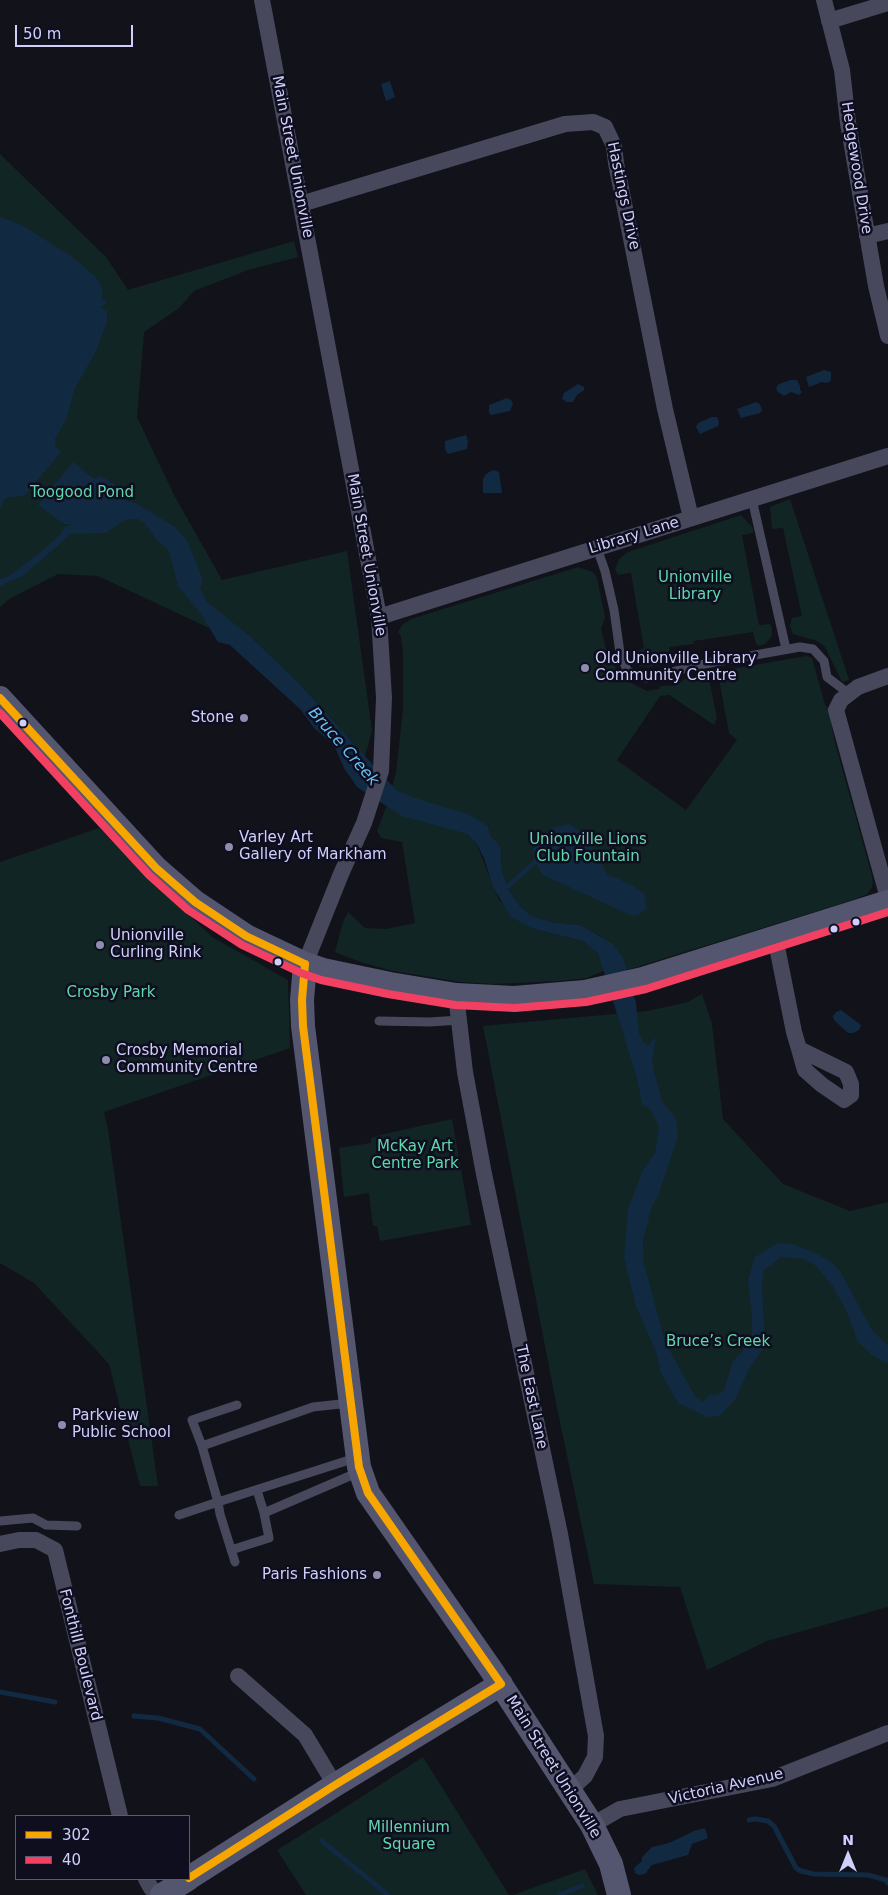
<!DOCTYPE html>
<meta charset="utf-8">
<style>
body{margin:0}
#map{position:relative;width:888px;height:1895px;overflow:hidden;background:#12121b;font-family:"DejaVu Sans",sans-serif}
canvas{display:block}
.legend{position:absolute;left:15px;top:1815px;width:175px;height:65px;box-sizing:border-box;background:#0f0e1f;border:1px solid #5c5b77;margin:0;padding:6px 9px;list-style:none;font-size:15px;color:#cfcffc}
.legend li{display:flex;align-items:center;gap:10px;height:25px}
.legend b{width:25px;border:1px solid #5c5b77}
.north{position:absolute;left:823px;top:1830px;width:50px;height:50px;-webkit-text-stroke:4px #0f0e1f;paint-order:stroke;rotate:0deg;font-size:14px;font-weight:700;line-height:20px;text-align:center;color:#cfcffc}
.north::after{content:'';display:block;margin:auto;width:18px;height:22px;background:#cfcffc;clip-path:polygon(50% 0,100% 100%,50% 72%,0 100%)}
.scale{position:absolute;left:15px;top:25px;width:118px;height:22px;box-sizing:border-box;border:2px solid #cfcffc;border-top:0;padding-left:6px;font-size:15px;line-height:18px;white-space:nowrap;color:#cfcffc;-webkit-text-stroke:4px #0f0e1f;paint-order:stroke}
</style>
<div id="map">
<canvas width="888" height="1895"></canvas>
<ul class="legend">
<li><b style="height:6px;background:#f7a600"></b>302</li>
<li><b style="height:6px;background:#f24062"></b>40</li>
</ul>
<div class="north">N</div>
<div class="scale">50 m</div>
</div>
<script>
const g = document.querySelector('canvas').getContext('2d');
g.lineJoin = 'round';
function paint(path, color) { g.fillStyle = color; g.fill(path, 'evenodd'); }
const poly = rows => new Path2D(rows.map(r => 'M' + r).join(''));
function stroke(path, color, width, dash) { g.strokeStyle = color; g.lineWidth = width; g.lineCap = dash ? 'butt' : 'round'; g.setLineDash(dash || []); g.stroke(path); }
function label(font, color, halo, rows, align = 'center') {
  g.font = font + ' "DejaVu Sans",sans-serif'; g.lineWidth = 5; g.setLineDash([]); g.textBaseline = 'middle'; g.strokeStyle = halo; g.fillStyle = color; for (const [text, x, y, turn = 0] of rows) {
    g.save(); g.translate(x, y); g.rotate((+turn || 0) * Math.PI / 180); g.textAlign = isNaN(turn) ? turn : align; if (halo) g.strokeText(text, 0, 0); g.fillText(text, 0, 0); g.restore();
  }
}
paint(poly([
 [0,154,106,257,128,290,294,241,298,257,248,270,194,291,179,308,144,332,137,417,174,495,222,580,347,551,372,731,365,756,297,681,251,637,207,627,98,576,58,574,9,599,0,607],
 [790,499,849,680,842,682,825,647,817,641,793,634,790,626,792,618,802,616,783,528,772,529,770,507],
 [741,515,753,528,753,533,742,535,759,625,770,624,772,628,772,636,765,644,759,646,756,644,753,632,694,641,693,644,669,647,672,663,647,667,640,666,632,661,636,652,644,648,631,573,618,575,615,569,619,559,628,552],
 [578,567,593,572,597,578,605,617,601,629,608,658,612,661,619,673,627,681,647,691,659,689,661,686,677,685,686,678,701,674,708,676,709,679,717,718,714,725,669,695,660,696,617,760,686,810,737,740,729,733,718,674,726,670,806,656,812,658,825,705,829,709,834,739,872,876,873,883,871,889,867,894,859,898,627,970,613,944,581,925,552,922,532,916,520,906,507,887,502,870,502,854,498,843,491,836,488,826,467,834,476,843,499,900,533,929,583,941,593,947,598,953,606,970,587,978,559,981,493,984,461,982,393,971,360,962,335,952,343,922,348,912,365,928,386,929,415,923,402,842,381,838,377,831,387,805,396,773,403,710,403,654,401,636,398,632,402,625,411,619],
 [99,828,212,937,288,980,290,1048,104,1112,108,1129,158,1486,140,1486,109,1364,34,1283,0,1263,0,862],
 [702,994,712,1024,723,1119,783,1184,850,1211,888,1202,888,1607,767,1641,707,1670,680,1587,594,1584,557,1408,483,1026,647,1011,688,1002],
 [452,1119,471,1225,380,1241,377,1226,373,1226,369,1193,344,1197,339,1148,371,1143,371,1138,380,1135],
 [423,1757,509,1895,306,1895,277,1850,338,1812],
 [585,1869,598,1895,513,1895]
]), '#112524');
paint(poly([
 [390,81,395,97,386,101,381,84],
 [0,217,20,224,71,256,96,277,103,290,101,299,108,302,101,307,107,312,107,322,96,351,74,390,67,418,55,439,56,447,61,452,24,496,5,498,0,509],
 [824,370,831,372,831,380,828,383,822,382,809,387,806,377],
 [791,380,797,380,800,386,800,390,802,392,799,395,791,392,784,396,778,392,776,388,779,384],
 [578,384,584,387,584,390,577,395,573,402,567,402,562,399,564,393],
 [507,398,511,400,513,404,510,411,491,415,489,413,489,405],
 [756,402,760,404,762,410,760,413,741,418,737,409],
 [712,417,717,417,719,422,718,426,700,434,696,427,698,423],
 [466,435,468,441,467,449,448,454,445,449,445,441],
 [73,462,94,479,101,476,114,484,122,499,136,503,175,527,188,542,203,580,200,589,207,602,251,637,297,681,396,790,421,800,468,814,488,826,491,836,498,843,501,850,502,870,507,887,520,906,532,916,552,922,581,925,613,944,624,960,636,1003,639,1033,643,1042,648,1045,656,1037,652,1060,654,1072,662,1101,676,1119,678,1137,658,1196,652,1206,643,1240,644,1263,665,1342,696,1398,704,1402,709,1395,717,1395,724,1390,733,1361,746,1347,752,1333,752,1316,748,1280,755,1257,778,1243,791,1244,809,1250,830,1261,840,1271,872,1330,888,1346,888,1364,872,1355,858,1342,846,1310,832,1285,816,1266,804,1259,781,1257,764,1270,762,1285,765,1346,749,1369,735,1400,719,1416,707,1417,678,1403,661,1373,656,1352,636,1306,624,1257,628,1209,643,1170,655,1153,659,1127,651,1110,642,1104,637,1078,598,953,583,941,533,929,511,917,493,887,484,858,476,843,467,834,402,816,357,787,344,768,334,745,314,728,301,710,230,645,218,642,201,614,178,586,169,551,156,539,144,522,137,519,124,520,106,533,71,534,24,575,0,586,0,579,9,576,43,550,60,535,64,527,73,524,64,524,38,505],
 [493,470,499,472,502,493,483,493,483,479,486,474],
 [569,824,581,832,592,845,607,874,632,885,644,894,647,908,640,914,632,916,543,875,535,862,533,849,540,837,552,828],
 [841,1010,861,1025,859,1030,853,1033,848,1033,834,1020,833,1016,836,1012],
 [705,1828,708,1838,692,1844,688,1855,652,1865,645,1874,639,1875,635,1873,634,1868,642,1861,642,1857,652,1847,669,1843,694,1831]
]), '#112941');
stroke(poly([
 [507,887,535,862],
 [0,1692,55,1702],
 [134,1716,158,1718,200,1729,254,1779],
 [749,1820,755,1819,768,1821,774,1826,796,1868,801,1871,814,1874,868,1875,886,1880,888,1883],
 [322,1841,388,1895],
 [559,1895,582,1886]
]), '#112941', 5);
stroke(poly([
 [752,499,786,649],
 [597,548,605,571,614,610,620,653,627,670,635,676,648,678,699,665,800,647,813,649,824,661,827,677,848,693],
 [379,1021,430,1022,459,1020],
 [237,1405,192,1420,202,1446,218,1502,346,1461,358,1459],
 [202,1446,313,1407,350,1403],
 [257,1490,264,1513,359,1472],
 [179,1515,218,1502,220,1514,235,1562],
 [0,1521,33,1518,46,1525,77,1526],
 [231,1550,269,1538,264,1513]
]), '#47485c', 9);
stroke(poly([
 [262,0,379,617,384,698,381,771,364,823,341,874,305,964],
 [824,0,842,70,848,123,876,286,888,336],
 [829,21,888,3],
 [301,204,565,124,593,122,605,127,614,146,616,163,665,409,691,518],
 [867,236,888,231],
 [379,617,888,456],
 [888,676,858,687,841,700,836,710,888,898],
 [775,937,794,1032,799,1049,805,1070,822,1085,844,1100,851,1095,851,1084,846,1072,799,1049],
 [456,995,465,1072,484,1174,560,1534,596,1736,595,1757,585,1776,570,1790],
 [0,1544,19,1540,36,1540,55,1550,120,1816],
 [238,1676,305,1735,335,1785],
 [592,1825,620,1809,772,1779,888,1733],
 [146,1879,151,1888,157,1895]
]), '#47485c', 16);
stroke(poly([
 [0,698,156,868,195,902,246,936,305,964,323,970,390,984,456,995,514,998,585,992,643,979,888,902],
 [305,964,302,1000,303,1026,359,1467,368,1493,492,1671,592,1825,611,1864,619,1895],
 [189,1878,335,1785,501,1684],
 [162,1895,188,1879]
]), '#53566e', 24);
stroke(poly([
 [0,698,156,868,195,902,246,936,305,964],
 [305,964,302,1000,303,1026,359,1467,368,1493,501,1684],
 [189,1878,335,1785,501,1684]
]), '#f7a600', 8);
stroke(poly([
 [0,713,149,875,188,910,242,945,301,973,321,980,388,994,455,1005,515,1008,586,1002,646,989,888,912]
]), '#f24062', 8);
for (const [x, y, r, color] of [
 [585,668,5,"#8d8dad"],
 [244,718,5,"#8d8dad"],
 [23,723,4.5,"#cfcffc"],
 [229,847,5,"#8d8dad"],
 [856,922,4.5,"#cfcffc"],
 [834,929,4.5,"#cfcffc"],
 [100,945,5,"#8d8dad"],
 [278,962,4.5,"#cfcffc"],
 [106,1060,5,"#8d8dad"],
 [62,1425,5,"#8d8dad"],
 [377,1575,5,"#8d8dad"]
]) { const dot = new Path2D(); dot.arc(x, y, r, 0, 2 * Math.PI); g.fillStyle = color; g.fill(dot); stroke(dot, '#0f0e1f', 2); }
label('15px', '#cfcffc', '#0f0e1f', [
 ["Main Street Unionville",292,157,79],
 ["Hedgewood Drive",856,168,81],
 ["Hastings Drive",623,196,78],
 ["Library Lane",634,536,-17],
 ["Main Street Unionville",366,555,80],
 ["The East Lane",531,1397,78],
 ["Fonthill Boulevard",80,1655,76],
 ["Main Street Unionville",553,1767,58],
 ["Victoria Avenue",726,1787,-13]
]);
label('15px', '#60d6ad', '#0f0e1f', [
 ["Toogood Pond",82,493],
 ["Unionville",695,578],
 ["Library",695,595],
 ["Unionville Lions",588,840],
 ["Club Fountain",588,857],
 ["Crosby Park",111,993],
 ["McKay Art",415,1147],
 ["Centre Park",415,1164],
 ["Bruce’s Creek",718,1342],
 ["Millennium",409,1828],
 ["Square",409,1845]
]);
label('15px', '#cfcffc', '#0f0e1f', [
 ["Old Unionville Library",595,659],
 ["Community Centre",595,676],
 ["Stone",234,718,"right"],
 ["Varley Art",239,838],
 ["Gallery of Markham",239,855],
 ["Unionville",110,936],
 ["Curling Rink",110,953],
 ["Crosby Memorial",116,1051],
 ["Community Centre",116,1068],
 ["Parkview",72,1416],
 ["Public School",72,1433],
 ["Paris Fashions",367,1575,"right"]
], 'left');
label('italic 16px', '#64c0f5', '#0f0e1f', [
 ["Bruce Creek",343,747,49]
]);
</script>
